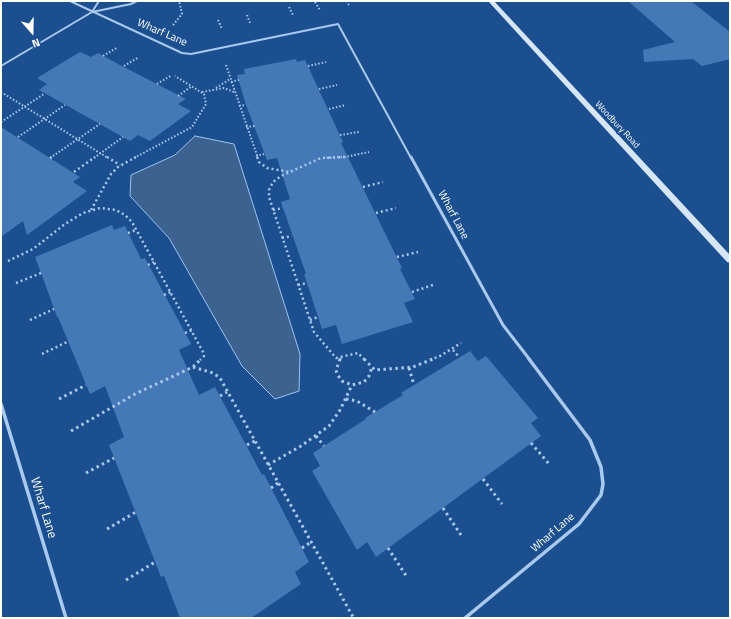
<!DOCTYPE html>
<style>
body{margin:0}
#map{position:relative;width:731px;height:619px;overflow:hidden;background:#1b4f8f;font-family:"Titillium Web",sans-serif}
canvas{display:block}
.frame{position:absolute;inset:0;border:2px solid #fff;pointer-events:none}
.north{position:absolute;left:12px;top:12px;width:40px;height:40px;-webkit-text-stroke:3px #1b4f8f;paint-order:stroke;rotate:160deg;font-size:11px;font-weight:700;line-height:16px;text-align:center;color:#fff}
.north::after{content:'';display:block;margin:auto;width:14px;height:18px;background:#fff;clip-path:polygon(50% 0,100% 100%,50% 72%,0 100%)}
</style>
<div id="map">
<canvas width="731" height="619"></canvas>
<div class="frame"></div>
<div class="north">N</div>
</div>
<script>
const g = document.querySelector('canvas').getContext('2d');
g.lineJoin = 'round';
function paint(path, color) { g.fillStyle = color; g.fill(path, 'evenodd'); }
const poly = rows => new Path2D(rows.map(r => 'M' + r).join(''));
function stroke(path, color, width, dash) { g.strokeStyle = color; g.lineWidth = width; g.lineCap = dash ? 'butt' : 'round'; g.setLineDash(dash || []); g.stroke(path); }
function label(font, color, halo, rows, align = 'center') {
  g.font = font + ' "Titillium Web",sans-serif'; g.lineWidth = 4; g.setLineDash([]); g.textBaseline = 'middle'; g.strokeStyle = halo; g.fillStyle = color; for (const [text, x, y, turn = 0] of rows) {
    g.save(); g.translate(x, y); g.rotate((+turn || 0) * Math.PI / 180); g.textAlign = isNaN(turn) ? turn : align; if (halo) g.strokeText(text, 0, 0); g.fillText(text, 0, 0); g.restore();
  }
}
const water = poly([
 [195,136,234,144,300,354,299,391,275,399,242,366,169,238,130,196,131,175,175,155,195,136]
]);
paint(water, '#3c6290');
stroke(water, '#9cc4f0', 1);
paint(poly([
 [628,1,691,1,730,32,730,59,702,66,693,59,644,62,643,50,675,42],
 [80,52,91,57,98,53,118,64,186,99,178,104,191,111,150,141,138,135,130,141,39,90,47,84,37,78],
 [296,59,297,62,305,60,343,142,341,143,402,268,400,269,415,299,404,303,413,322,342,344,336,325,322,329,304,274,306,274,281,202,290,199,277,158,267,160,246,105,237,75,245,74,244,69],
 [1,127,80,177,73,182,87,191,27,235,23,221,1,237],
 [112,225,114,230,125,226,141,259,145,258,191,344,179,350,199,395,215,387,262,475,264,474,309,562,295,572,301,584,251,618,180,618,164,576,161,577,109,445,124,437,105,386,90,394,58,317,57,317,44,281,35,257],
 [470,351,478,361,486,356,538,418,531,423,541,436,376,557,367,542,357,550,312,471,320,466,313,453,366,419,365,418,403,395,401,393]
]), '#4478b7');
stroke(poly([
 [346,1,349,5],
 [315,2,320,10],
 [289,7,293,15],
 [247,15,250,23],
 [218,20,222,29],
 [173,25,182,14,179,1],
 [103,56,118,47],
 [226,65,258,158],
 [124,66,139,57],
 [308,66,326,62],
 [231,82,239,80],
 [157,84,172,75],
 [216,88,230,79],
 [319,89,337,85],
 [1,92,108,158],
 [202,92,224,88,234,92],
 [178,96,192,86],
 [239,106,246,105],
 [329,109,346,105],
 [1,122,44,94],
 [246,127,255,126],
 [340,135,359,132],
 [18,137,65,105],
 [256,156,264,154],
 [50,158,100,124],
 [94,158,123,137],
 [134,158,192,127,206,104,204,94,175,76],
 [323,158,345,157,369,152]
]), '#a9c9ee', 2, [1.5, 2]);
stroke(poly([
 [107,157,120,165],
 [257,157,259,162,267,168,290,172],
 [345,157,321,158,281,176,273,182,269,190,269,197,314,332,336,358,358,353,365,360],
 [50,158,52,157],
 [74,172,95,157],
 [363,187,383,182],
 [91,210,111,174,118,167,136,157],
 [273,210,283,208],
 [376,213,396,208],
 [128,233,136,230],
 [282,238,292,236],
 [397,257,418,252],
 [8,261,33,249,65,224,83,213,100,208,116,210,125,215,132,222,203,352,204,356,200,360],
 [148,265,154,262],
 [16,283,41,273],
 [298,285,307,283],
 [412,292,433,285],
 [164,295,171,292],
 [30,320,54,309],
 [310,320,318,317],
 [185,333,192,330],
 [453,350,459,357],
 [42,354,67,342],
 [340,360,341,357],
 [430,360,440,356,461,343]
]), '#a9c9ee', 2.5, [2, 3]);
stroke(poly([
 [340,359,336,370,337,374,342,381,352,385,364,382,369,376,372,367],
 [364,359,375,370,413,367,433,359],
 [193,367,213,373,220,378,353,617],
 [409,368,414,385],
 [220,396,227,392],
 [59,399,86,385],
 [346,399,357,401,375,412],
 [71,431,135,394,193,367,201,359],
 [316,436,324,446],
 [531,443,550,465],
 [247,445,255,441],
 [268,465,301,446,329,426,340,410,352,385],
 [86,473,114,458],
 [483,479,502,504],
 [271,488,278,483],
 [443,508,461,535],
 [107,529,136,512],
 [302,548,311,542],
 [388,548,407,577],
 [126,580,155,562]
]), '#a9c9ee', 3, [2.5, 3.5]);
stroke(poly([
 [70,1,182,53,191,54,338,24,411,158],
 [92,12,131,4,137,1],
 [1,66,92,12,99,1]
]), '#a9c9ee', 2);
stroke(poly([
 [411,157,503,325,530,360]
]), '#a9c9ee', 3);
stroke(poly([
 [1,404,66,618],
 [465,618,579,524,601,495,603,484,601,467,590,440,529,359]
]), '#a9c9ee', 3.5);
paint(poly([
 [488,1,494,1,730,255,730,263,727,262,488,1]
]), '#d6e6fa');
label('9px', '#fff', '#1b4f8f', [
 ["Woodbury Road",617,125,47]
]);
label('11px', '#fff', '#1b4f8f', [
 ["Wharf Lane",162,33,23],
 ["Wharf Lane",453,215,62],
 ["Wharf Lane",553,533,-41]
]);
label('13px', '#fff', '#1b4f8f', [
 ["Wharf Lane",43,508,73]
]);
</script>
